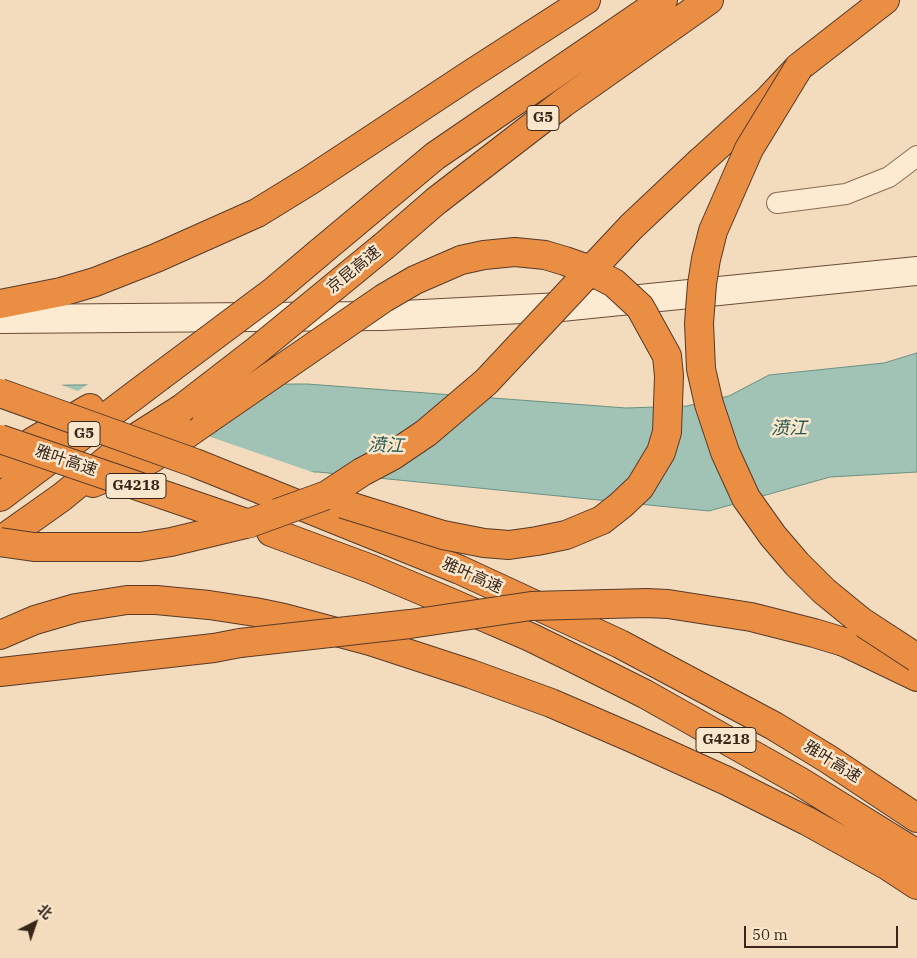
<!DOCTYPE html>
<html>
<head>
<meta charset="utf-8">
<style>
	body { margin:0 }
	#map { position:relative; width:917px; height:958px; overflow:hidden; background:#f2dcbd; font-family:"IBM Plex Serif","Noto Sans SC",serif }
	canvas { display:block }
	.north { position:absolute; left:10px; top:898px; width:50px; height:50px; -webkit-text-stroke:4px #f8e7cd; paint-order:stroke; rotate:41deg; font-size:14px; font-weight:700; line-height:20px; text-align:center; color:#39261b }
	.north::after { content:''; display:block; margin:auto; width:18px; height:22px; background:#39261b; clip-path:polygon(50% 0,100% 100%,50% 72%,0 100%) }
	.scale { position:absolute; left:744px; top:926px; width:154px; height:22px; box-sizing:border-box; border:2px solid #39261b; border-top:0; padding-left:6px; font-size:15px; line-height:18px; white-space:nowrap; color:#39261b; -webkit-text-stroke:4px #f8e7cd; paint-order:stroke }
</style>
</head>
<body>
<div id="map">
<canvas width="917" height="958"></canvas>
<div class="north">北</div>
<div class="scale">50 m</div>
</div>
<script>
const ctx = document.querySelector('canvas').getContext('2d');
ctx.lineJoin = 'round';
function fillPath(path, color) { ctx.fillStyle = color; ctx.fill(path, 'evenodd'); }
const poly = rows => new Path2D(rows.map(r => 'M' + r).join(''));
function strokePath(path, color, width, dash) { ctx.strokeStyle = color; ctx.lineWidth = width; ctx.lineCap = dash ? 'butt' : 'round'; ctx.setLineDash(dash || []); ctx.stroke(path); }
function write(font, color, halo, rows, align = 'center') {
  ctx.font = font + ' "IBM Plex Serif","Noto Sans SC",serif'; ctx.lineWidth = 5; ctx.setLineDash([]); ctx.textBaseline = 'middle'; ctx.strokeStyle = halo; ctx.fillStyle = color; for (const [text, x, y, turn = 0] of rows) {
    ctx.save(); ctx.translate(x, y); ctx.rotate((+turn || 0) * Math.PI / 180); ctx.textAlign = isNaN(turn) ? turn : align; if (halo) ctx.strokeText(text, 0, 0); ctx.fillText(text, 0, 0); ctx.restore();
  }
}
const water = poly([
	[917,353,917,472,830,477,709,511,318,472,0,476,0,388,70,385,307,384,626,408,687,406,729,396,769,375,884,363,917,353]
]);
fillPath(water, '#a1c3b5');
strokePath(water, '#689182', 1);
fillPath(poly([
	[91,382,282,382,205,435,318,474,0,478,0,386,56,383,78,391]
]), '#f2dcbd');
const street = poly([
	[777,203,846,194,889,177,917,156]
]);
const secondary = poly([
	[0,319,383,316,561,307,917,271]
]);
const highway = poly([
	[701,161,768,100,799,67,885,0],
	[384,246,436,201,563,103,709,0],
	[319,253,435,156,663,0],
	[0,304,61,292,95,282,156,258,257,213,309,181,468,76,586,0],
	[0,464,32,442,90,408],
	[93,483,151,459,207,420],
	[262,490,460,570,620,644,774,726,828,759,917,818],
	[0,497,159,377],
	[271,532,371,569,447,601,530,637,577,660,645,694,799,781,917,854],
	[0,541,62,497,129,442,181,409],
	[0,635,35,620,76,608,127,600,156,600,209,605,255,612,284,618,370,641,471,674,551,703,632,738,727,781,807,821,888,866,917,885],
	[844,642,917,677],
	[0,672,214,648,240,643]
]);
strokePath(street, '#8b6b54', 22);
strokePath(secondary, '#6d4c38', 30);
strokePath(highway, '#583a29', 30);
strokePath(street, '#fcead1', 20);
strokePath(secondary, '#fcead1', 28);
strokePath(highway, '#ea8e44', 28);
const highwayBridge = poly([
	[799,67,749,149,713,231,706,259,702,284,699,323,701,369,709,404,725,452,746,498,773,536,797,564,824,591,862,622,917,658],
	[159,377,274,291,319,253],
	[0,393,195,463,262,490],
	[181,409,256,351,384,246],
	[207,420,384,298,415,280,461,260,484,255,515,252,545,255,565,261,585,268,614,283,640,307,667,356,669,376,667,432,661,452,640,487,621,505,602,520,566,535,537,541,509,545,484,543,443,535,343,504],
	[0,439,249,524],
	[0,542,34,547,140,547,171,542,250,523,327,495,362,472,392,456,426,433,486,382,631,227,701,161],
	[240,643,410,624,531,606,646,603,668,604,751,617,814,633,844,642]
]);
strokePath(highwayBridge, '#583a29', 30, []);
strokePath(highwayBridge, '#ea8e44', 28);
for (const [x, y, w] of [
	[543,118,32],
	[84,434,32],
	[136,486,60],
	[726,740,60]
]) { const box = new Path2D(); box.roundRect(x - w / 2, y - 12.5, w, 25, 4); ctx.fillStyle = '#f8e7cd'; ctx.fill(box); strokePath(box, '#39261b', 1); }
write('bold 15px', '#39261b', null, [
	["G5",543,118],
	["G5",84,434],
	["G4218",136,486],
	["G4218",726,740]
]);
write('16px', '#39261b', '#f8e7cd', [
	["京昆高速",354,270,-39],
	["雅叶高速",66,461,19],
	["雅叶高速",472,576,24],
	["雅叶高速",832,762,32]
]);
write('italic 18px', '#285a51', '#f8e7cd', [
	["𣸣江",789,429],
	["𣸣江",386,446,2]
]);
</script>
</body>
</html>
